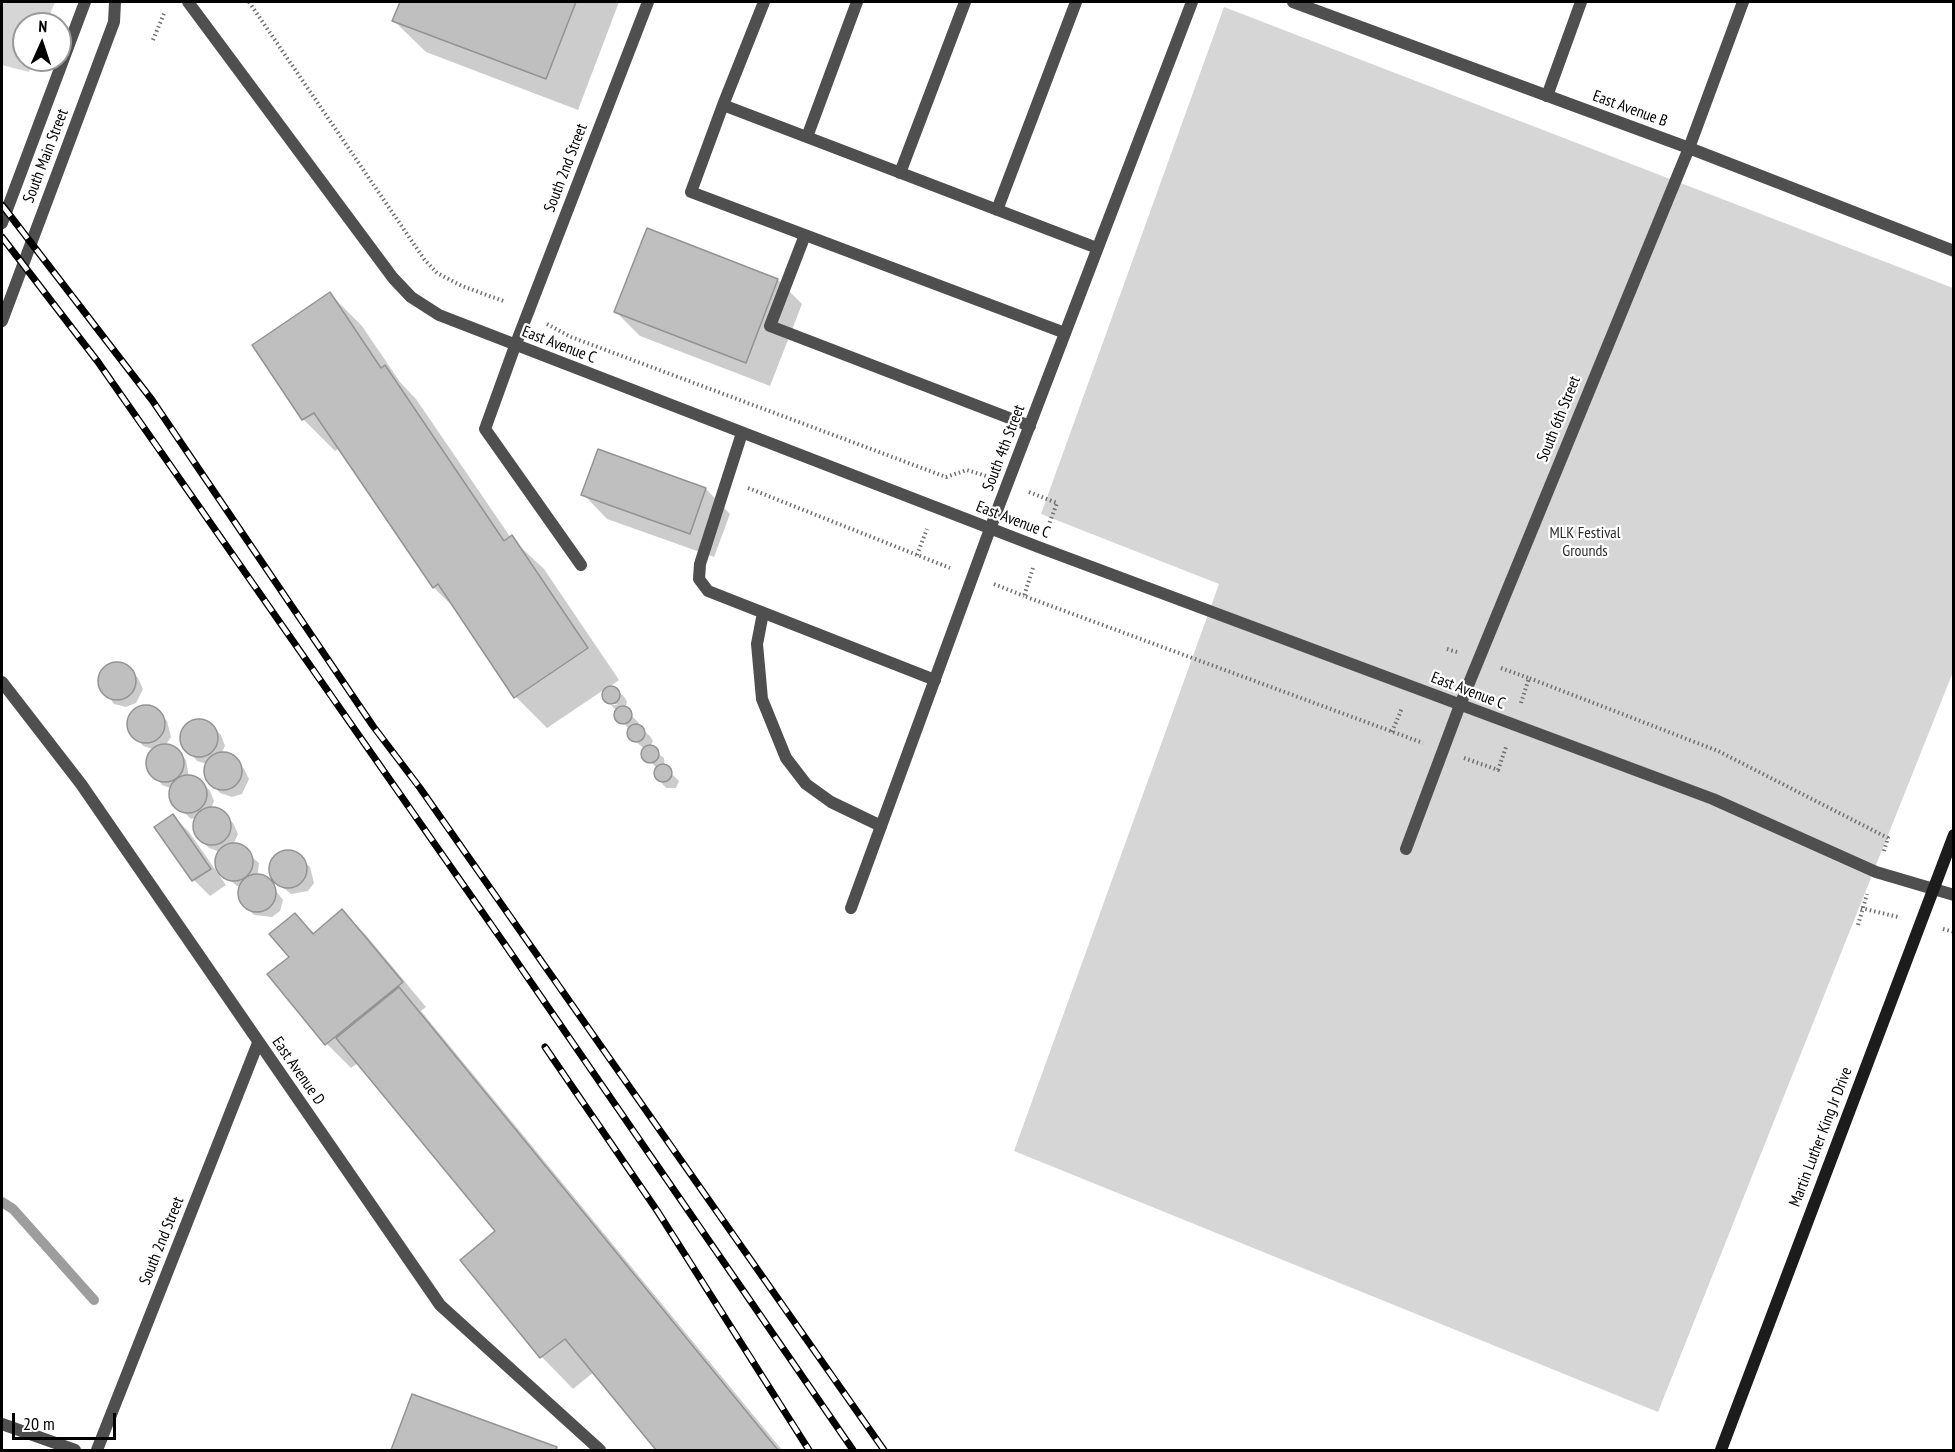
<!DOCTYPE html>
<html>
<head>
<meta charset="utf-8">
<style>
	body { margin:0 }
	#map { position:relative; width:1955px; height:1452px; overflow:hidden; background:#fff; font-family:"PT Sans Narrow",sans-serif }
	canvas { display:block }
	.frame { position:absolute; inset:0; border:3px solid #000; pointer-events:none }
	.north { position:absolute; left:12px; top:12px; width:60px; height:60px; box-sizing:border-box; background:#fff; border:2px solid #999; border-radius:50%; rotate:3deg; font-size:16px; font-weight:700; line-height:24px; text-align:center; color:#000 }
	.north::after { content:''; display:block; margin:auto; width:21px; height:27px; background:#000; clip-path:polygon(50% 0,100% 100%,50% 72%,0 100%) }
	.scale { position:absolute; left:12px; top:1413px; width:104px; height:27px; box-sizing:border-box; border:3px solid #000; border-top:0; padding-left:8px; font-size:18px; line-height:21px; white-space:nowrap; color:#000; -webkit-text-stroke:4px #fff; paint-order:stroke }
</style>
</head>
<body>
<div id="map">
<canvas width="1955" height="1452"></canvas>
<div class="frame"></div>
<div class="north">N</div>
<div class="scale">20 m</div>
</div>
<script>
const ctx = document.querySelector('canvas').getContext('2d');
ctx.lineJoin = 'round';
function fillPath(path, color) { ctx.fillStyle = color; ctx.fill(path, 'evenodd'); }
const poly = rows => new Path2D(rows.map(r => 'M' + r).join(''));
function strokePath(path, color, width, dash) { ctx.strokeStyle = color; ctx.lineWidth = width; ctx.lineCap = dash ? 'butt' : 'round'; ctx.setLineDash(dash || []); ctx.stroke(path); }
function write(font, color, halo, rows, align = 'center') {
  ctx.font = font + ' "PT Sans Narrow",sans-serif'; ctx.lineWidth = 4.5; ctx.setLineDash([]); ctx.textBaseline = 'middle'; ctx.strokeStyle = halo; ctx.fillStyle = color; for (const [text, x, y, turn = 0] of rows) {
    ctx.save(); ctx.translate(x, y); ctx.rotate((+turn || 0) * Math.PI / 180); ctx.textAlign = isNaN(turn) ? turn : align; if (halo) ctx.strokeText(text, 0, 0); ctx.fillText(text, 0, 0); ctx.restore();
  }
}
fillPath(poly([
	[2,2,55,2,46,24,24,24,24,60,33,60,29,72,2,65],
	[1224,7,1953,288,1953,672,1658,1412,1014,1151,1219,584,1041,514]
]), '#d6d6d6');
fillPath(poly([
	[401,2,619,2,578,110,426,52,394,21],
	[648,230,778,280,802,304,770,386,640,336,616,312],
	[330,294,362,326,400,382,416,399,511,538,544,569,619,680,609,687,617,689,625,698,627,702,625,709,639,723,638,726,650,736,653,741,650,747,664,758,665,767,679,781,676,788,666,788,658,779,658,769,643,755,645,749,632,739,629,735,630,730,616,715,616,710,611,705,618,705,606,701,603,696,605,689,547,728,516,697,460,613,434,588,340,448,335,451,303,419],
	[599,451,706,489,730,514,714,557,607,519,583,494],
	[115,664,130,670,138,678,143,689,136,703,126,707,114,704,100,685,101,673],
	[144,707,154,709,167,721,171,737,165,746,178,752,186,760,189,778,202,782,210,791,214,801,211,809,225,815,233,823,238,834,233,845,237,845,259,863,257,877,266,878,283,900,280,911,272,917,254,915,246,907,240,896,241,886,237,886,219,871,216,859,220,852,209,848,197,836,195,824,198,817,191,819,174,803,173,789,162,785,148,767,149,755,153,749,143,746,129,727,133,712],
	[198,721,213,727,221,735,225,746,221,754,232,756,244,769,249,779,242,794,232,797,220,793,205,775,207,764,197,761,182,742,184,730],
	[173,816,189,832,226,885,210,896,194,880,156,827],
	[292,853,310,867,314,883,308,891,291,894,273,879,271,867,276,857],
	[342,911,366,935,426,1007,421,1011,782,1450,658,1450,594,1372,573,1389,542,1357,462,1260,497,1232,358,1063,351,1068,327,1044,269,974,291,957,295,915,315,934],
	[413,1396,557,1449,558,1450,392,1450]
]), '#0003');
strokePath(poly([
	[2,1202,13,1209,94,1300]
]), '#9d9d9d', 10);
const building = poly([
	[400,2,576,2,546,79,392,21,400,2],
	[647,228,778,279,746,363,614,312,647,228],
	[330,292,381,368,385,365,504,541,512,535,588,648,514,698,438,584,433,588,314,413,302,420,252,345,330,292],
	[598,449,706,488,690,534,581,495,598,449],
	'98 681a19 19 0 1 1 38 0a19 19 0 1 1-38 0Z',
	'602 695a9 9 0 1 1 18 0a9 9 0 1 1-18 0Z',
	'127 724a19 19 0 1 1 38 0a19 19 0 1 1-38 0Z',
	'614 715a9 9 0 1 1 18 0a9 9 0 1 1-18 0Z',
	'180 738a19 19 0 1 1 38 0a19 19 0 1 1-38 0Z',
	'627 733a9 9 0 1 1 18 0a9 9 0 1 1-18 0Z',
	'146 763a19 19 0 1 1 38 0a19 19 0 1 1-38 0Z',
	'641 754a9 9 0 1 1 18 0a9 9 0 1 1-18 0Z',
	'204 771a19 19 0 1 1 38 0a19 19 0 1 1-38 0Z',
	'654 773a9 9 0 1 1 18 0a9 9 0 1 1-18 0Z',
	'169 794a19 19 0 1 1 38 0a19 19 0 1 1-38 0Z',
	'193 826a19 19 0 1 1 38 0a19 19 0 1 1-38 0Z',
	[173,814,211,869,192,881,154,827,173,814],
	'215 862a19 19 0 1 1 38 0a19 19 0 1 1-38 0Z',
	'269 869a19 19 0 1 1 38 0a19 19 0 1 1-38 0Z',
	'238 893a19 19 0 1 1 38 0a19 19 0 1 1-38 0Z',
	[342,909,403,982,325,1045,267,974,289,957,269,934,295,913,313,934,342,909],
	[399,987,778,1450,656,1450,565,1339,540,1358,460,1260,495,1231,336,1038,399,987],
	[412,1394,557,1447,556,1450,391,1450,412,1394]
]);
fillPath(building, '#bfbfbf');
strokePath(building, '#939393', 1.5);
strokePath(poly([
	[249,2,424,259,437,273,462,286,506,302],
	[153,40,165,11],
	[547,324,571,337,946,477,967,470,986,476],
	[748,488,950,568],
	[1029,492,1057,503,1048,527],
	[917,555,927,529],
	[1033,568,1024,596,1423,743],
	[994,584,1024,596],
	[1447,649,1457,652],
	[1501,668,1529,678],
	[1521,703,1529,678,1718,751,1888,838,1884,851],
	[1392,732,1402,708],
	[1464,758,1498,770,1506,747],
	[1861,908,1898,917],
	[1858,925,1867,894],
	[1943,929,1954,932]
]), '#717171', 4, [1.5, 3]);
strokePath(poly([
	[764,2,723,105,1097,248],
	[1547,96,1581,2],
	[723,105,691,192,1065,333],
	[807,137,857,2],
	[900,173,965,2],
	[997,210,1076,2],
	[805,235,770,326,1030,426],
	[515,346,485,429,581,565],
	[742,433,700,564,699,579,708,591,935,680],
	[763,613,757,644,762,699,786,758,806,784,831,802,881,826]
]), '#4f4f4f', 12);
strokePath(poly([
	[188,2,393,278,411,297,439,315,1041,548,1713,799,1876,872,1954,895],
	[1293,2,1689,148,1954,251],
	[2,223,85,2],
	[2,321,114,22,115,2],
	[515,346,648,2],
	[2,682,81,784,440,1305,600,1450],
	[1406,849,1460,705,1689,148,1743,2],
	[851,908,990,529,1192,2],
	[2,1424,75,1450],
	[97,1450,258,1043]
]), '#4f4f4f', 12);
strokePath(poly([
	[1721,1450,1954,835]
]), '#1c1c1c', 12);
const rail = poly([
	[2,205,152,400,373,726,420,788,884,1450],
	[2,237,98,362,506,946,853,1450],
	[545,1047,658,1212,809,1450]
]);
strokePath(rail, '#000', 7);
strokePath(rail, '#fff', 4.5, [14]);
write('16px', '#000', '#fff', [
	["East Avenue B",1630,109,20],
	["South Main Street",46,156,-69],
	["South 2nd Street",566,168,-69],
	["East Avenue C",559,345,21],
	["South 6th Street",1559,419,-68],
	["South 4th Street",1004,448,-69],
	["East Avenue C",1013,520,21],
	["East Avenue C",1468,691,21],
	["East Avenue D",298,1071,55],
	["Martin Luther King Jr Drive",1821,1137,-69],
	["South 2nd Street",162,1241,-68]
]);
write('16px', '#2d2d2d', '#fff', [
	["MLK Festival",1585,533],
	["Grounds",1585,551]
]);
</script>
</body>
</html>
